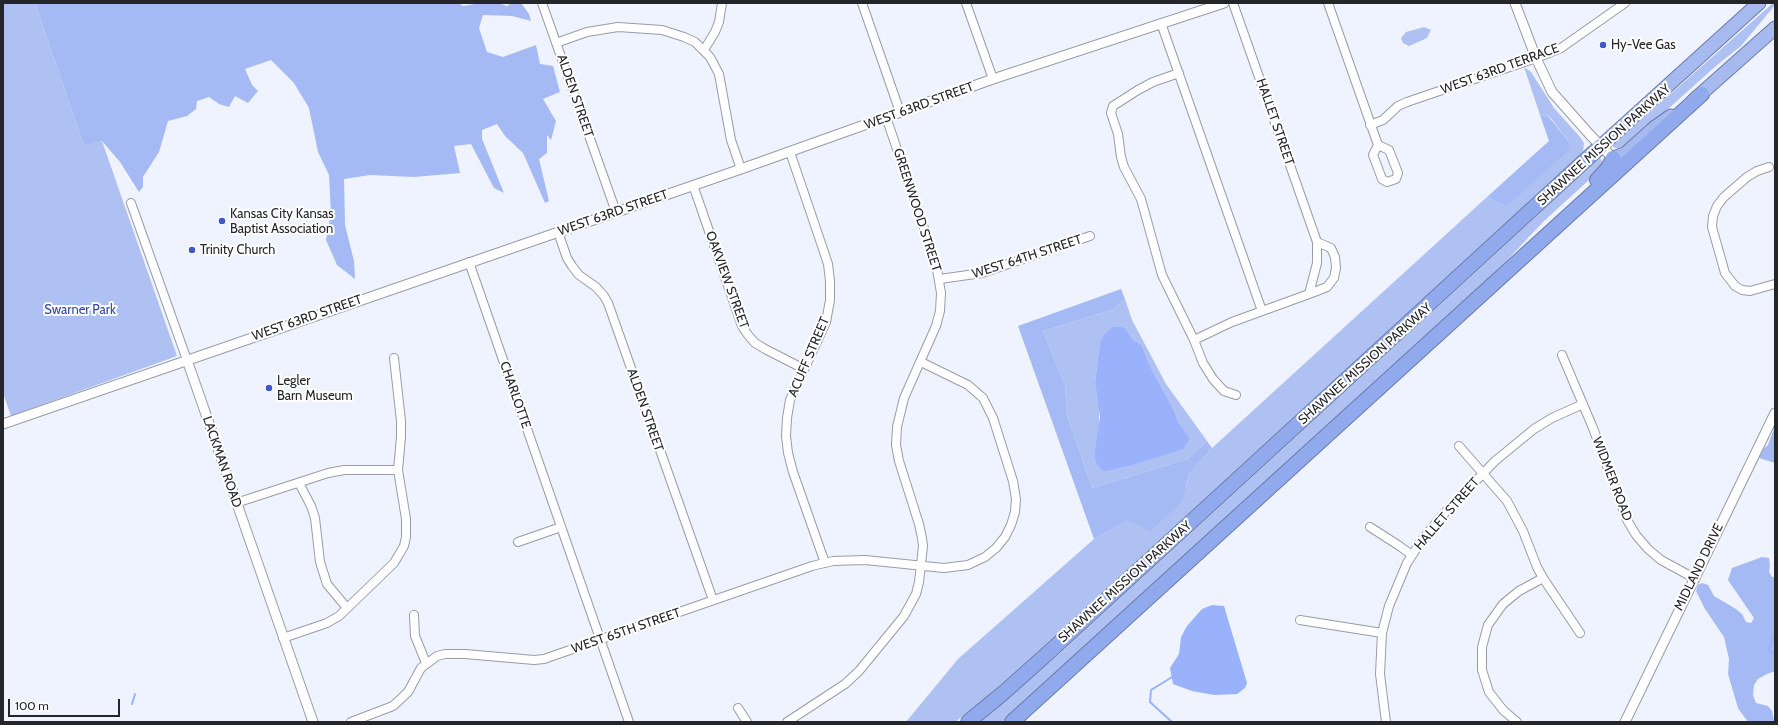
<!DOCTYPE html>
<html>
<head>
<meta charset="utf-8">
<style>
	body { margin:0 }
	#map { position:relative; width:1778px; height:725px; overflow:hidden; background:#eef3ff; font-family:Cabin,sans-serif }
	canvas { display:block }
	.frame { position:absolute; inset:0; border:4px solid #24262a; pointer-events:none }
	.scale { position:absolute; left:8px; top:699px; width:112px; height:18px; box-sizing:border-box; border:2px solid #24262a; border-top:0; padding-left:5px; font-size:12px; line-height:14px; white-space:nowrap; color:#24262a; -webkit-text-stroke:3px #fff; paint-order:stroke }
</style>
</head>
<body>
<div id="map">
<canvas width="1778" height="725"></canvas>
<div class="frame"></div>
<div class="scale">100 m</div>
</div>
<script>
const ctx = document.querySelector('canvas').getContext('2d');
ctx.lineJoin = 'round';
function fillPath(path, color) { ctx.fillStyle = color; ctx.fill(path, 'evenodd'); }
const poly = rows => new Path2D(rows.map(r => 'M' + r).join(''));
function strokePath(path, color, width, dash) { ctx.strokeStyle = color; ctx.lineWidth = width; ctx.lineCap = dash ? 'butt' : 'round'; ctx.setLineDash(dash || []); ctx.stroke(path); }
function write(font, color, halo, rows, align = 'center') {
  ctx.font = font + ' Cabin,sans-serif'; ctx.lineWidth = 4; ctx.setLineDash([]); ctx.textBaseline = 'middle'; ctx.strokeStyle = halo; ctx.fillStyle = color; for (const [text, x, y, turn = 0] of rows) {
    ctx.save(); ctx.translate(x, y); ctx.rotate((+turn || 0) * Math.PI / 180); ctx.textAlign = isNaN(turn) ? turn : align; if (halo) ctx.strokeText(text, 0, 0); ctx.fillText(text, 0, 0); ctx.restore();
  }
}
fillPath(poly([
	[3,3,35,3,84,146,102,141,177,356,11,416,3,393],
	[1773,3,1775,3,1775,5,1741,46,1717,65,1629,144,1619,149,1613,147,1613,145],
	[1424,27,1431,30,1427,38,1409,46,1403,43,1401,38,1406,32],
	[1524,67,1531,72,1554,108,1580,137,1584,143,1583,152,1038,651,982,701,955,722,906,722,958,659,1094,539,1186,487,1189,474,1212,448,1487,197,1506,207,1569,142,1550,117,1540,115],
	[1600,158,1603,163,1600,170,1544,221,1494,274,1015,712,1002,722,980,722,1057,656],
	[1125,299,1132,320,1166,384,1207,441,1188,459,1092,488,1067,415,1065,385,1043,331,1112,310],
	[1127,330,1133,340,1141,344,1152,370,1173,408,1179,423,1190,440,1168,453,1130,466,1104,472,1094,457,1099,429,1099,407,1095,382,1100,342]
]), '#afc1f3');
fillPath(poly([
	[35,3,459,3,463,6,481,3,497,3,507,6,512,3,521,3,529,14,531,21,512,16,483,15,479,28,487,52,503,57,536,45,540,64,553,66,560,92,543,99,556,121,551,140,547,135,547,153,539,159,549,201,545,203,523,153,505,136,497,124,482,130,482,139,504,193,494,188,471,144,454,146,460,173,414,177,370,175,344,179,345,225,354,261,355,279,337,265,326,240,331,214,329,175,318,152,309,108,294,83,271,60,245,69,252,85,258,91,248,103,235,96,229,107,219,104,209,97,197,101,196,109,187,116,168,121,159,152,143,177,143,187,139,192,120,162,102,141,84,146],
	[1540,115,1549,117,1569,142,1570,149,1506,207,1487,197,1549,141],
	[1121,289,1125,299,1112,310,1043,331,1065,385,1067,415,1092,488,1188,459,1207,441,1212,448,1189,474,1183,498,1177,507,1150,531,1128,520,1094,539,1018,326],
	[1775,426,1775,463,1759,458,1762,450,1768,445],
	[1762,557,1769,558,1770,566,1769,572,1772,577,1775,577,1775,671,1765,675,1758,679,1754,685,1753,695,1756,703,1768,706,1772,711,1774,721,1748,722,1738,708,1728,674,1729,659,1724,637,1705,609,1696,591,1698,585,1702,583,1708,585,1714,596,1736,609,1742,614,1746,622,1751,623,1754,618,1728,580,1732,568]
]), '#a5baf4');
fillPath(poly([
	[1113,327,1122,327,1127,330,1133,340,1141,344,1152,370,1173,408,1179,423,1190,439,1183,449,1130,466,1104,472,1098,466,1094,457,1100,417,1095,382,1100,342,1105,334],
	[1212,605,1224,606,1247,683,1245,688,1237,694,1214,695,1192,691,1173,684,1170,668,1179,654,1181,637,1187,626,1202,609]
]), '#99b2fb');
strokePath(poly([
	[1775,635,1768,649,1775,655],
	[1172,677,1151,690,1150,702,1172,722],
	[132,704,135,694]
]), '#99b2fb', 2);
const minor = poly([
	[542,3,616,212],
	[862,3,900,112],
	[966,3,993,79],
	[1328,3,1378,145,1373,155,1382,179,1387,182,1396,179,1398,173,1389,150,1378,145],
	[1161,23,1262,311],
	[556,43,587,32,618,27,662,30,684,37,695,42,710,57,719,74,731,140,741,169],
	[704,50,715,32,719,22,722,3],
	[1179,73,1153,82,1138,90,1113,106,1111,113,1118,134,1121,157,1124,167,1141,199,1162,275,1194,340,1203,363,1213,379,1224,391,1236,395],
	[1370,125,1383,120,1398,106,1407,102,1536,58,1561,48,1625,3],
	[790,152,823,249,828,264,830,281,830,300,826,322,790,400,787,418,786,436,788,453,793,472,825,563],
	[1769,167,1757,171,1747,177,1724,197,1717,206,1713,216,1712,227,1725,273,1735,286,1742,290,1750,291,1775,284],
	[693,185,742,326,748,335,755,343,765,349,804,369],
	[131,203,187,360],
	[558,232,567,258,572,266,579,275,596,287,604,296,608,303,713,600],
	[469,262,629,722],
	[940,279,982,273,1090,236],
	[1309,294,1327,287,1334,278,1336,268,1335,257,1331,248,1317,242],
	[1194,340,1232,322,1309,294,1317,263,1317,242,1233,3],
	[1562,355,1593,428,1627,520,1636,535,1648,549,1661,560,1694,578],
	[1459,446,1507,501,1523,531,1537,567,1543,578,1580,633],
	[299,483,311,506,315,518,320,562,327,584,347,608],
	[236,503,328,473,344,470,398,470],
	[1370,527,1398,545,1412,555],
	[518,542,561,527],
	[414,615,415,636,426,663],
	[1300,620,1382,633],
	[283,638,327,623,339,616,394,563,404,546,406,537,406,519,398,470,401,437,401,421,394,358],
	[738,708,747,722],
	[351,722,393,706,408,692,421,668,437,656,445,654,465,654,534,660,544,659,812,566,833,561,865,560,944,568,968,565,985,557,996,548,1005,537,1011,525,1015,512,1016,499,1013,481,993,418,983,398,968,385,921,362],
	[787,722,845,684,859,671,904,616,916,594,919,582,923,546,922,538,919,524,899,461,896,445,897,427,904,398,936,326,940,311,941,293,936,263,886,117],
	[1386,722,1380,674,1382,633,1389,606,1407,563,1422,540,1440,518,1495,461,1534,429,1552,418,1583,404],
	[1517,722,1503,710,1489,692,1482,670,1482,647,1488,625,1503,604,1519,591,1543,578]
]);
const tertiary = poly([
	[1515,3,1536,58,1552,92,1591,136,1613,158],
	[187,360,313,722],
	[3,424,741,169,993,79,1224,3],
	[1625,722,1775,413]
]);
const trunk = poly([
	[1694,100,1775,28],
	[1601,146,1759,3],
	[1613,158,1625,154,1654,128,1671,116]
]);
const motorway = poly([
	[1597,180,1608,168,1613,158],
	[968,722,1002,694,1048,653,1601,146],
	[1012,722,1702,94]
]);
strokePath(minor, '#989ca7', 10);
strokePath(tertiary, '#989ca7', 11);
strokePath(trunk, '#6b7ba9', 15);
strokePath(motorway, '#6b7ba9', 16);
strokePath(minor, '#fff', 8);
strokePath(tertiary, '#fff', 9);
strokePath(trunk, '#a7baf0', 13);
strokePath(motorway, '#91a9ed', 14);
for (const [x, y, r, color] of [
	[1603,45,4,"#3e59cc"],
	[222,221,4,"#3e59cc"],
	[192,250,4,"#3e59cc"],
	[269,388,4,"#3e59cc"]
]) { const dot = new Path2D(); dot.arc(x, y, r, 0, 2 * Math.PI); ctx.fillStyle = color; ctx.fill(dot); strokePath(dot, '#fff', 1.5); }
write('13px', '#24262a', '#fff', [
	["Hy-Vee Gas",1611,45],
	["Kansas City Kansas",230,214],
	["Baptist Association",230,229],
	["Trinity Church",200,250],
	["Legler",277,381],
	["Barn Museum",277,396]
], 'left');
write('13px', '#24262a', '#fff', [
	["WEST 63RD TERRACE",1500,69,-20],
	["ALDEN STREET",575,96,71],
	["WEST 63RD STREET",919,106,-20],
	["HALLET STREET",1275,122,71],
	["SHAWNEE MISSION PARKWAY",1604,145,-42],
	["GREENWOOD STREET",917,210,72],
	["WEST 63RD STREET",613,213,-19],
	["WEST 64TH STREET",1027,257,-18],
	["OAKVIEW STREET",727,280,70],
	["WEST 63RD STREET",307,318,-19],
	["ACUFF STREET",809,357,-67],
	["SHAWNEE MISSION PARKWAY",1365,364,-42],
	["CHARLOTTE",515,395,71],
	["ALDEN STREET",645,410,71],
	["LACKMAN ROAD",222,462,71],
	["WIDMER ROAD",1612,479,69],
	["HALLET STREET",1447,514,-49],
	["MIDLAND DRIVE",1699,567,-64],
	["SHAWNEE MISSION PARKWAY",1125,582,-42],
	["WEST 65TH STREET",626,631,-19]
]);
write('13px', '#344a9f', '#fff', [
	["Swarner Park",80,310]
]);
</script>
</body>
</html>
